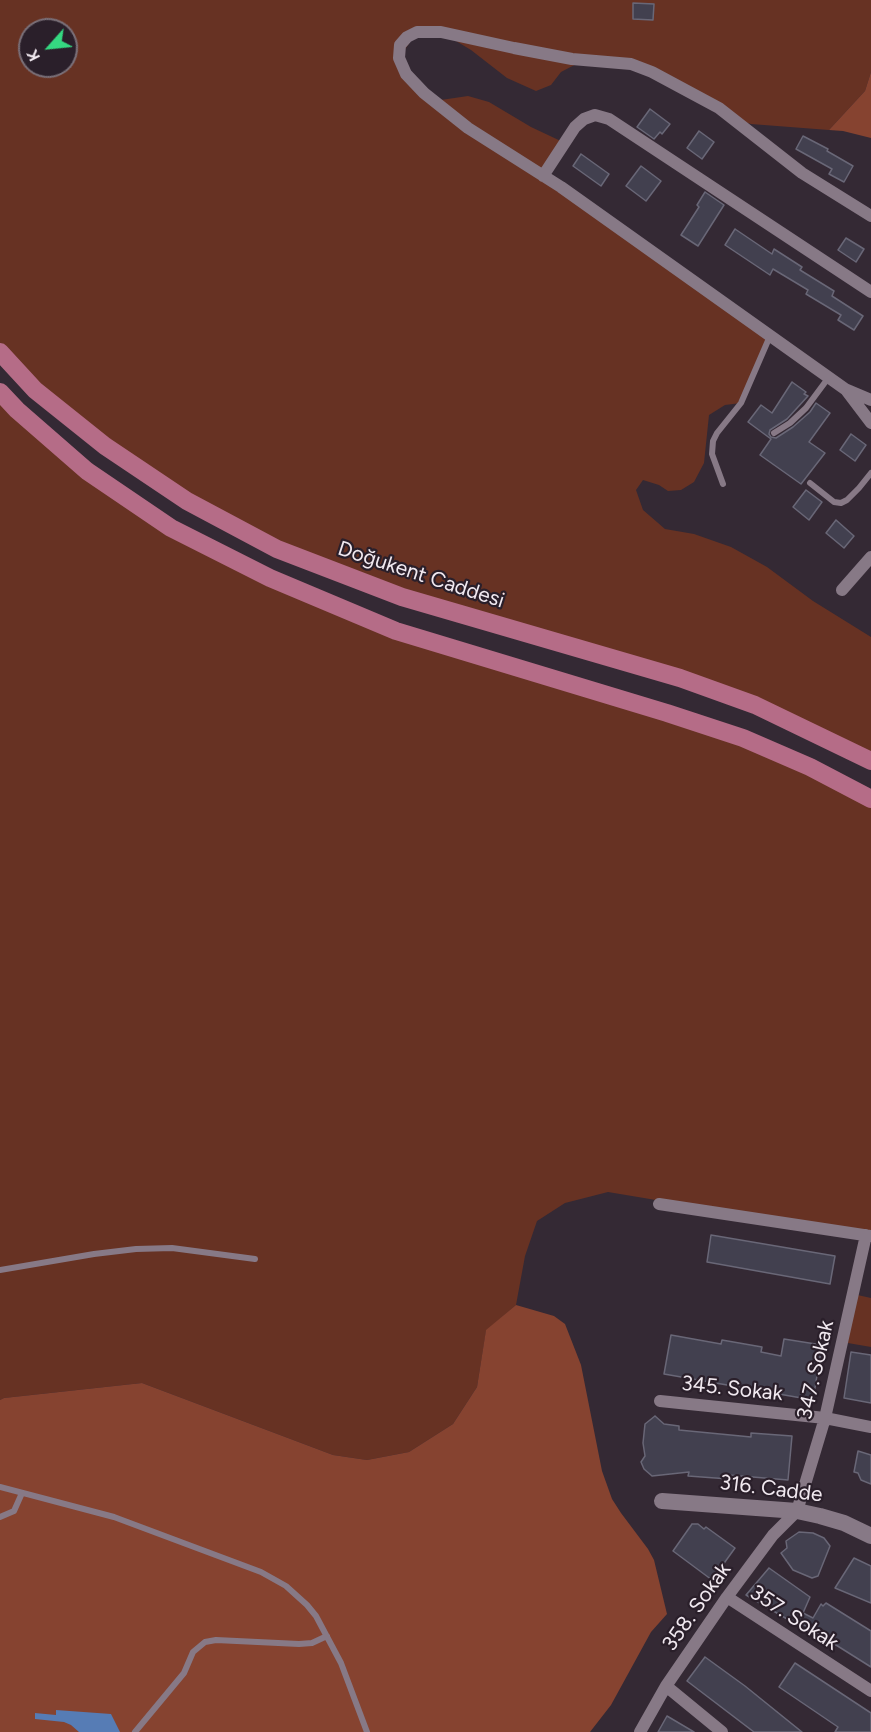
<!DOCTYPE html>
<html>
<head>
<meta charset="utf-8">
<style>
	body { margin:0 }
	#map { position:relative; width:871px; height:1732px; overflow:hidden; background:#342934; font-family:Figtree,sans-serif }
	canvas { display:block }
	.north { position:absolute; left:18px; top:18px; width:60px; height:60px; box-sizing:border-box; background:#2a1f2a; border:2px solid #7a7079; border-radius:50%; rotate:243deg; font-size:16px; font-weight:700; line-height:24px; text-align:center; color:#f1e9f0 }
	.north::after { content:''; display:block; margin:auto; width:21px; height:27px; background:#35d881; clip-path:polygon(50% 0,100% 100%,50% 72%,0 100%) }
</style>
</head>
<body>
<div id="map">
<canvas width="871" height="1732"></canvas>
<div class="north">K</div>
</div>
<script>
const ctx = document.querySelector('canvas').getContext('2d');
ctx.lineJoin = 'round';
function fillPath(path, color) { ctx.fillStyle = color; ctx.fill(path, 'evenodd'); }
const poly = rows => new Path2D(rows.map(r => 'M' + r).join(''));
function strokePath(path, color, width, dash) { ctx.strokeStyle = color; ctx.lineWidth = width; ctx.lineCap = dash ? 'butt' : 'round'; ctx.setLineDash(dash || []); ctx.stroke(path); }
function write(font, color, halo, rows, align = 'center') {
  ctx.font = font + ' Figtree,sans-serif'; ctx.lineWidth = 4.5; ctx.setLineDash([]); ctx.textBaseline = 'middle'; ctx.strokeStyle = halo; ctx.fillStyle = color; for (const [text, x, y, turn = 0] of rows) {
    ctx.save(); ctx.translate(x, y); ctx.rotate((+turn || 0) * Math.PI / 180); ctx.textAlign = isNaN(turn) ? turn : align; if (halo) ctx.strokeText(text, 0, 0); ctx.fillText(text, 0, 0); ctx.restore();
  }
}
fillPath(poly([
	[0,0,871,0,871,72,865,91,829,130,751,124,732,118,652,72,584,60,561,72,551,85,536,91,507,78,471,50,441,32,417,32,399,58,434,101,468,96,489,102,531,127,565,143,543,176,770,336,741,403,725,405,709,415,704,463,694,482,681,490,668,491,659,485,643,480,636,490,643,510,665,529,694,534,731,547,767,567,813,601,871,637,871,761,755,705,402,597,187,501,0,352],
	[30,30,66,30,66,66,30,66],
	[0,392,171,528,396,631,667,713,871,799,871,1236,608,1192,565,1203,537,1221,525,1256,516,1305,486,1331,477,1387,453,1424,409,1452,367,1460,333,1455,142,1383,4,1398,0,1400],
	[853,1294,871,1298,871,1347,842,1342]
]), '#673223');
fillPath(poly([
	[871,72,871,138,843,131,829,130,865,91],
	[516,1305,554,1316,565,1324,581,1365,602,1471,612,1499,621,1513,648,1549,654,1560,667,1614,651,1632,611,1705,590,1732,0,1732,0,1400,4,1398,142,1383,333,1455,367,1460,409,1452,453,1424,477,1387,486,1330]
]), '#864330');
fillPath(poly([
	[56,1710,111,1714,120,1732,79,1732,71,1725,64,1722,35,1719,35,1713,56,1715]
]), '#567cb5');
const building = poly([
	[633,3,654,4,653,20,633,19,633,3],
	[650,109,670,124,662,134,660,132,654,139,637,127,650,109],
	[699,131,714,142,702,159,687,148,699,131],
	[803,136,828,149,827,151,853,166,844,182,829,174,832,169,796,149,803,136],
	[581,154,609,174,601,186,573,166,581,154],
	[641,166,661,181,646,201,626,186,641,166],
	[705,192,724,205,698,246,681,235,699,207,697,205,705,192],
	[735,229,772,254,774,249,802,267,800,270,834,291,832,296,863,316,854,330,838,320,841,315,806,294,808,290,773,269,770,275,725,245,735,229],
	[846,238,864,249,856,262,838,250,846,238],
	[792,382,806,392,804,394,808,396,787,419,770,430,769,434,771,437,776,438,793,427,810,412,816,403,830,413,809,442,825,453,801,484,760,455,771,439,748,422,761,405,772,413,792,382],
	[851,434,866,445,855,461,840,450,851,434],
	[806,490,822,502,809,520,793,507,806,490],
	[836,520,854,536,844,548,826,533,836,520],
	[711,1235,835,1256,830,1284,707,1262,711,1235],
	[671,1335,721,1344,722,1340,762,1347,761,1352,781,1356,784,1339,822,1345,813,1400,664,1374,671,1335],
	[851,1352,871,1355,871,1403,844,1398,851,1352],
	[655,1416,664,1424,679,1426,679,1430,751,1437,751,1433,792,1436,788,1480,729,1475,729,1479,688,1476,689,1472,652,1476,644,1469,641,1462,645,1456,643,1443,645,1424,655,1416],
	[858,1451,871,1455,871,1484,861,1480,858,1473,854,1472,858,1451],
	[692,1524,698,1524,704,1529,706,1527,735,1548,712,1580,673,1551,692,1524],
	[799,1532,813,1533,824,1538,830,1546,818,1576,812,1578,793,1570,781,1553,787,1548,786,1541,799,1532],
	[854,1558,871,1566,871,1603,835,1588,854,1558],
	[769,1568,810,1597,803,1613,813,1618,821,1604,823,1606,826,1603,871,1631,871,1667,801,1623,799,1626,746,1595,769,1568],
	[705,1657,745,1686,802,1732,754,1732,687,1681,705,1657],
	[795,1663,871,1713,871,1732,835,1732,838,1727,779,1687,795,1663],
	[667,1716,694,1732,658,1732,667,1716]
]);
fillPath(building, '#42404f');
strokePath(building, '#696777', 1.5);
strokePath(poly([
	[774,433,790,423,806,408,829,377],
	[810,483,834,502,841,503,847,500,859,488,871,473],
	[723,484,712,454,713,441,717,433,741,403,770,336],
	[0,1270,94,1254,136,1249,172,1248,255,1259],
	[0,1487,114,1517,261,1572,286,1586,307,1605,316,1616,341,1663,367,1732],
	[0,1517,14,1511,22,1493],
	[135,1732,184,1673,193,1652,205,1642,216,1640,299,1644,312,1643,327,1636]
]), '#877986', 6);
strokePath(poly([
	[543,176,575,127,584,119,595,115,609,119,871,292],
	[871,216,802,173,719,108,652,72,631,64,572,59,514,48,441,32,417,32,407,37,400,45,399,58,406,74,424,93,468,128,561,187,845,389,871,400],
	[846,390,871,423],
	[842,590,871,557],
	[659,1204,871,1236],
	[660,1401,825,1418,871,1427],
	[727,1597,871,1691],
	[666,1686,722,1732],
	[640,1732,666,1686,727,1597,773,1535,797,1511,825,1418,866,1235]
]), '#877986', 12);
strokePath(poly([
	[662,1501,797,1511,820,1516,844,1523,871,1536]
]), '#877986', 16);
strokePath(poly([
	[0,352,35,390,105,446,187,501,277,549,402,597,680,678,755,705,871,761],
	[0,392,17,410,87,471,171,528,270,578,396,631,667,713,743,738,810,767,871,799]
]), '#b56c87', 18);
write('21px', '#f1e9f0', '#2a1f2a', [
	["Doğukent Caddesi",421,575,18],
	["347. Sokak",816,1370,-77],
	["345. Sokak",732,1389,6],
	["316. Cadde",771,1489,7],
	["358. Sokak",697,1607,-55],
	["357. Sokak",794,1618,33]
]);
</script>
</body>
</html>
